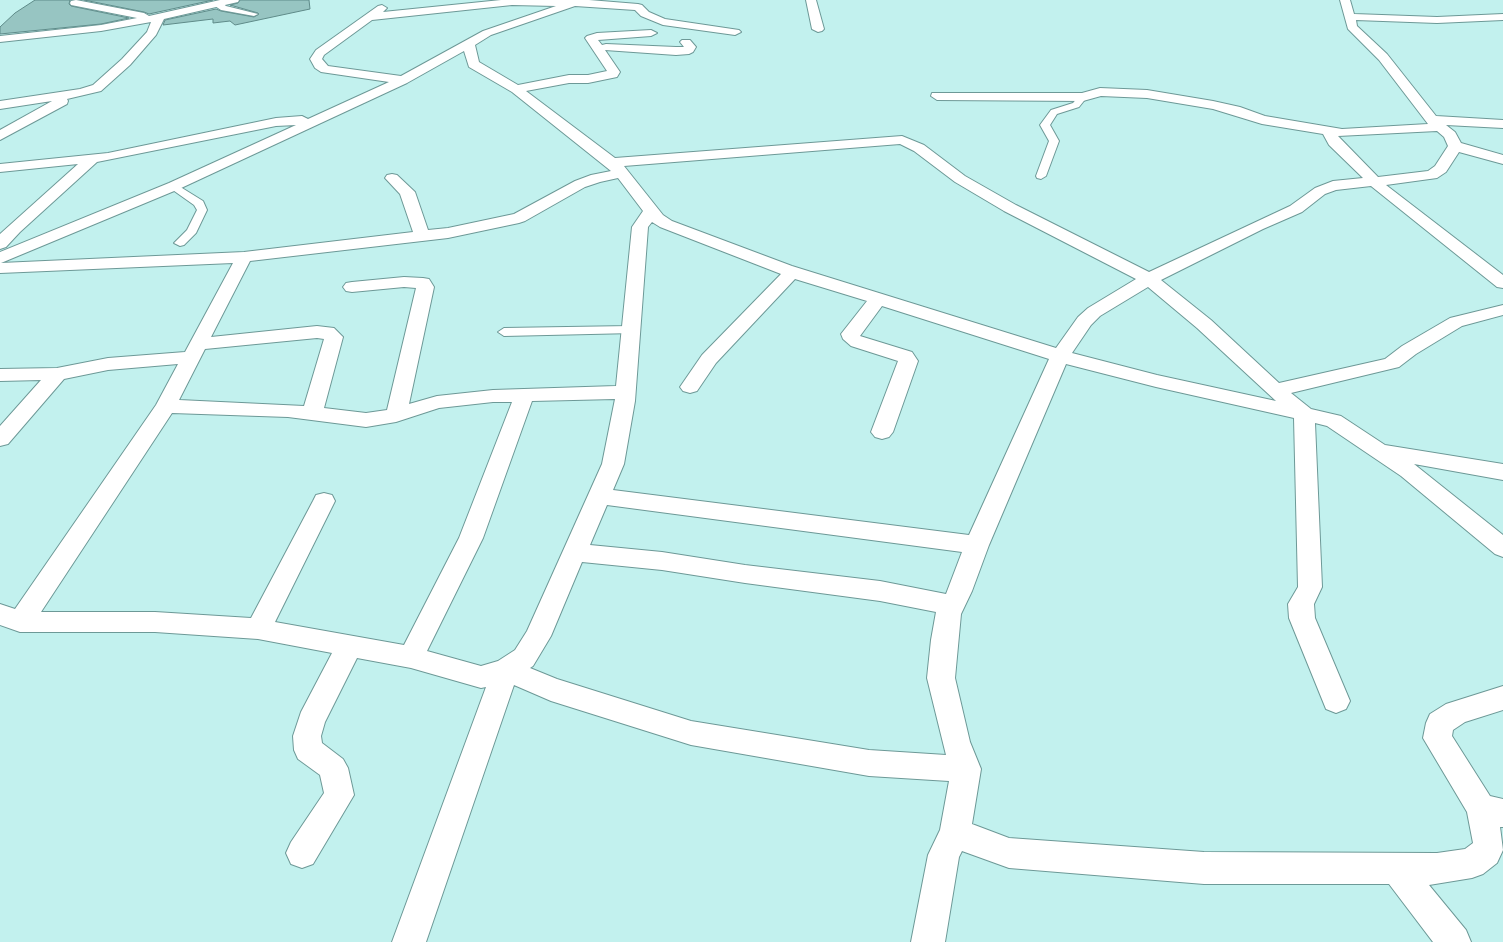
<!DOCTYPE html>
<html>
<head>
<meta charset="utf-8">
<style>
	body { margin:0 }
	canvas { display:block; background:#c2f1ee }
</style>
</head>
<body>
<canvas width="1503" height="942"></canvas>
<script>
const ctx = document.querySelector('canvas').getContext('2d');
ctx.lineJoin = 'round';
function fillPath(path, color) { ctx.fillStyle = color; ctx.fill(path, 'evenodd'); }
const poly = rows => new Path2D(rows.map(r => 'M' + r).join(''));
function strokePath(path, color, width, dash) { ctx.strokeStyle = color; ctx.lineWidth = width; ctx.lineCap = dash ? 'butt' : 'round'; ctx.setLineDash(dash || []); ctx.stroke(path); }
const building = poly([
	[35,0,70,0,69,4,71,6,129,18,101,24,0,34,0,27,15,13,35,0],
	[84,0,213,0,149,14,144,12,84,0],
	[240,0,309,0,310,9,235,25,230,21,213,23,213,19,163,25,165,20,216,9,221,11,254,17,259,14,258,13,230,5,238,3,240,0]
]);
fillPath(building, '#97c5c2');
strokePath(building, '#5f8b89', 1);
const lane = poly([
	[215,2,221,2,226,6,258,14,254,16,221,10,215,6,215,2],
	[1083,94,1087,97,1079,107,1057,114,1050,125,1059,141,1046,176,1041,179,1037,178,1036,176,1049,141,1040,125,1051,110,1073,103,1080,95,1083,94],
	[174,183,203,201,207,210,196,233,184,245,180,246,174,243,187,230,197,210,194,205,170,188,169,186,170,184,174,183],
	[630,326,634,327,636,330,634,333,504,336,498,332,504,328,630,326]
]);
const street = poly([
	[76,0,144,13,149,16,220,0,239,0,238,2,164,19,156,35,130,65,101,91,67,99,68,101,67,104,0,140,0,130,52,101,0,109,0,101,80,89,93,85,122,59,147,32,151,22,101,31,0,42,0,36,101,25,137,18,71,5,70,3,71,1,76,0],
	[501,0,589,0,638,4,642,5,649,12,665,19,739,30,741,32,735,35,663,25,641,16,635,10,575,6,491,35,475,45,479,62,518,85,569,75,588,75,607,71,585,38,587,36,597,33,651,30,657,33,651,36,598,40,602,45,606,44,676,47,684,47,680,42,682,40,690,40,696,47,693,52,689,54,676,55,605,50,620,72,617,77,588,83,569,83,526,91,615,158,902,136,924,145,965,176,1016,205,1149,272,1290,206,1315,188,1333,181,1363,178,1329,145,1323,134,1262,124,1213,109,1147,98,1101,96,1083,101,937,100,931,96,932,93,1082,93,1100,88,1147,90,1213,101,1240,107,1265,116,1342,129,1428,124,1379,60,1348,29,1340,0,1350,0,1354,14,1437,17,1503,14,1503,20,1437,23,1356,20,1357,26,1387,54,1436,116,1503,120,1503,128,1446,125,1455,132,1461,143,1503,155,1503,164,1459,152,1446,172,1437,178,1386,185,1503,275,1503,288,1497,287,1371,186,1336,190,1325,194,1302,212,1263,229,1161,280,1211,320,1279,383,1385,359,1402,346,1450,318,1503,305,1503,315,1462,326,1416,354,1399,367,1291,393,1311,409,1341,416,1385,445,1503,464,1503,480,1414,464,1503,535,1503,557,1495,554,1401,476,1327,426,1315,423,1322,587,1314,604,1315,618,1350,701,1346,709,1336,713,1326,709,1289,618,1288,604,1298,587,1294,418,1156,387,1066,364,989,545,972,591,961,614,955,678,970,742,981,769,972,824,1009,838,1204,852,1437,853,1465,849,1473,843,1467,812,1423,738,1426,723,1430,714,1446,704,1503,686,1503,710,1465,722,1453,730,1452,736,1490,796,1503,799,1503,827,1500,827,1503,850,1497,863,1483,874,1472,878,1429,885,1466,930,1471,942,1433,942,1389,884,1204,884,1009,868,962,851,959,857,945,942,911,942,928,855,940,830,949,781,869,776,691,745,551,701,514,685,426,942,392,942,486,687,481,688,411,668,357,658,325,722,321,736,322,743,343,759,348,768,354,795,313,864,302,868,291,864,286,853,291,842,324,793,320,775,298,759,294,750,293,736,301,712,332,653,258,639,155,632,20,632,0,625,0,604,15,609,156,405,178,364,108,370,64,379,8,444,0,446,0,426,41,380,0,381,0,369,57,368,108,358,185,352,233,263,0,273,0,252,169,183,296,125,276,126,97,162,20,232,6,247,0,249,0,234,78,164,0,172,0,164,108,153,276,118,302,116,308,119,389,82,321,72,315,68,310,59,316,50,378,6,382,5,387,8,383,12,501,0],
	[512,5,556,6,483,31,401,76,328,66,322,59,324,55,372,20,512,5],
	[464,51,469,67,512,92,611,171,591,175,575,181,514,214,448,228,428,230,415,192,397,175,392,174,387,175,385,178,400,194,413,232,244,252,1,263,179,189,407,83,464,51],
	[1437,131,1444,137,1448,146,1435,166,1428,171,1378,177,1338,136,1437,131],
	[900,144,914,151,955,182,1004,211,1136,279,1088,308,1078,317,1056,348,792,266,672,221,663,215,624,166,900,144],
	[618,178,643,211,632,227,616,386,493,390,437,396,409,404,434,287,429,279,423,278,404,277,352,282,346,283,343,287,346,291,352,292,404,287,416,288,387,410,366,413,324,408,343,337,334,328,317,326,211,337,250,261,448,238,519,223,525,221,585,187,600,182,618,178],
	[652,222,660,227,781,274,702,355,680,387,683,391,690,393,697,391,716,363,795,279,867,301,841,334,843,339,851,346,898,361,871,432,875,437,882,439,889,437,893,432,918,361,912,352,860,336,882,306,1049,359,969,535,613,490,624,464,635,401,648,227,652,222],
	[1148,287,1197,328,1276,401,1157,375,1072,353,1091,325,1100,316,1148,287],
	[317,338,324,339,304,406,179,400,205,349,317,338],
	[615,399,602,464,527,631,515,650,498,661,481,666,427,651,483,538,532,401,615,399],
	[493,402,512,402,459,538,404,645,275,622,335,501,332,495,324,493,316,495,313,501,251,618,155,612,41,612,172,413,288,417,366,427,396,422,439,408,493,402],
	[607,505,962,552,946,594,880,581,745,565,662,552,590,545,607,505],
	[582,562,662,570,745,583,880,601,936,612,931,640,927,678,946,755,869,750,691,721,557,679,530,668,533,666,551,636,582,562],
	[806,0,816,0,824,29,822,31,818,32,812,29,806,0]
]);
strokePath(lane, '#6d9997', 2);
strokePath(street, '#6d9997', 2);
fillPath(lane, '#fff');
fillPath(street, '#fff');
</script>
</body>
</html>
